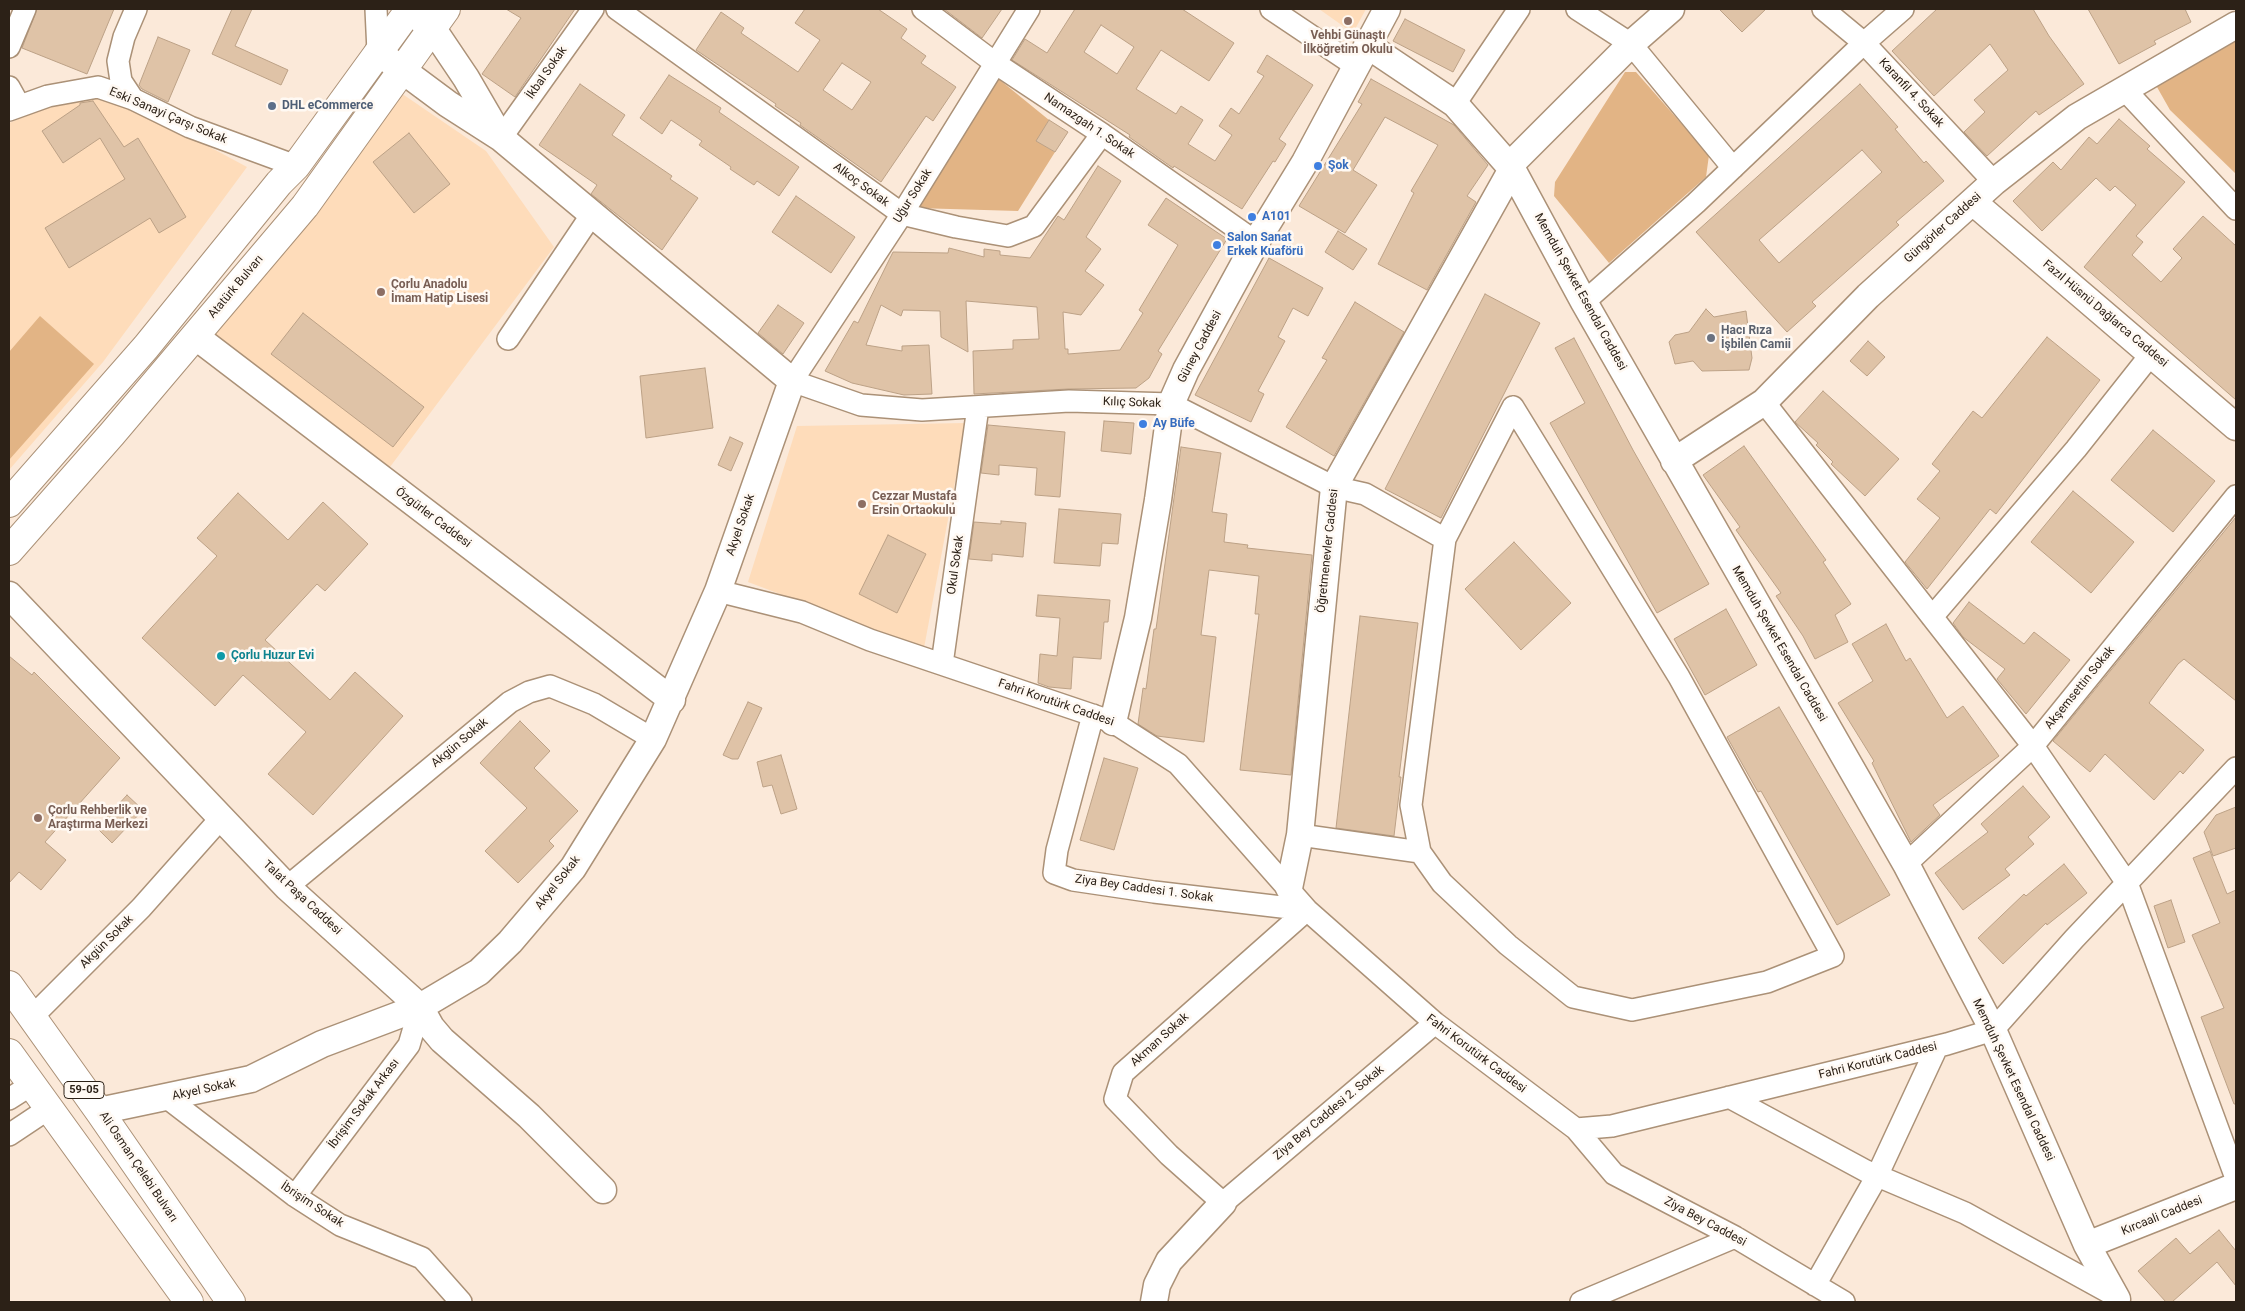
<!DOCTYPE html>
<html>
<head>
<meta charset="utf-8">
<style>
	body { margin:0 }
	#map { position:relative; width:2245px; height:1311px; overflow:hidden; background:#fbe9d9; font-family:Roboto,sans-serif }
	canvas { display:block }
	.frame { position:absolute; inset:0; border:10px solid #2c2117; pointer-events:none }
</style>
</head>
<body>
<div id="map">
<canvas width="2245" height="1311"></canvas>
<div class="frame"></div>
</div>
<script>
const ctx = document.querySelector('canvas').getContext('2d');
ctx.lineJoin = 'round';
function fillPath(path, color) { ctx.fillStyle = color; ctx.fill(path, 'evenodd'); }
const poly = rows => new Path2D(rows.map(r => 'M' + r).join(''));
function strokePath(path, color, width, dash) { ctx.strokeStyle = color; ctx.lineWidth = width; ctx.lineCap = dash ? 'butt' : 'round'; ctx.setLineDash(dash || []); ctx.stroke(path); }
function write(font, color, halo, rows, align = 'center') {
  ctx.font = font + ' Roboto,sans-serif'; ctx.lineWidth = 5; ctx.setLineDash([]); ctx.textBaseline = 'middle'; ctx.strokeStyle = halo; ctx.fillStyle = color; for (const [text, x, y, turn = 0] of rows) {
    ctx.save(); ctx.translate(x, y); ctx.rotate((+turn || 0) * Math.PI / 180); ctx.textAlign = isNaN(turn) ? turn : align; if (halo) ctx.strokeText(text, 0, 0); ctx.fillText(text, 0, 0); ctx.restore();
  }
}
fillPath(poly([
	[1319,9,1366,9,1353,33],
	[98,87,247,167,103,362,9,470,9,123],
	[398,91,486,151,554,247,387,471,207,337],
	[966,423,924,648,748,582,797,426]
]), '#fedcba');
fillPath(poly([
	[2236,34,2236,174,2170,110,2153,80],
	[1625,72,1636,72,1709,155,1706,177,1609,263,1554,196,1555,182],
	[995,76,1049,120,1037,141,1055,152,1018,211,916,208],
	[40,316,94,364,9,460,9,352]
]), '#e2b485');
const building = poly([
	[37,9,114,9,87,74,22,48,37,9],
	[232,9,252,9,235,46,288,70,281,85,212,54,232,9],
	[506,9,575,9,515,97,482,74,521,18,506,9],
	[805,9,878,9,907,29,901,38,926,56,921,63,956,87,933,121,926,116,881,182,800,125,801,123,775,106,776,104,696,50,721,12,744,28,741,33,798,72,820,40,795,23,805,9],
	[842,63,871,82,852,110,823,90,842,63],
	[944,9,1002,9,982,38,944,9],
	[1075,9,1182,9,1234,43,1209,81,1161,50,1136,89,1176,114,1181,106,1203,120,1188,144,1215,161,1232,135,1219,126,1231,108,1239,114,1264,76,1257,72,1267,55,1313,85,1279,139,1286,144,1275,162,1273,161,1242,209,1174,166,1173,168,1163,161,1129,137,1130,135,1012,60,1025,39,1047,53,1075,9],
	[1101,25,1134,47,1117,74,1084,52,1101,25],
	[1719,9,1766,9,1742,32,1719,9],
	[1937,9,2033,9,2049,36,2084,84,2039,115,2036,111,1987,156,1964,132,1985,112,1974,100,2008,70,1990,44,1934,96,1892,51,1937,9],
	[2088,9,2185,9,2191,22,2154,41,2156,44,2119,64,2088,9],
	[1405,19,1465,50,1453,72,1393,41,1405,19],
	[158,37,190,50,168,102,142,89,139,85,158,37],
	[669,75,721,108,719,112,799,167,779,196,757,181,754,185,730,169,731,167,699,145,702,141,671,120,662,134,640,118,669,75],
	[1371,79,1454,125,1488,165,1467,196,1476,202,1427,290,1378,264,1414,193,1411,191,1438,145,1385,117,1353,170,1377,185,1345,233,1299,206,1362,104,1358,102,1371,79],
	[580,84,625,115,612,135,672,176,670,179,698,198,662,250,591,194,597,185,539,145,580,84],
	[1860,84,1898,127,1895,129,1924,163,1926,161,1944,181,1896,222,1899,225,1812,302,1816,306,1787,332,1696,232,1860,84],
	[1862,150,1882,172,1779,263,1759,240,1862,150],
	[93,101,124,147,138,138,186,217,159,233,150,218,69,268,45,228,125,179,100,138,63,163,42,131,80,105,80,103,93,101],
	[2119,119,2150,146,2147,149,2185,182,2136,236,2143,242,2132,255,2161,282,2182,258,2173,249,2203,216,2236,246,2236,400,2084,267,2136,205,2115,186,2110,191,2096,178,2042,231,2013,201,2053,162,2061,170,2089,137,2097,144,2119,119],
	[1049,120,1068,132,1055,152,1036,141,1049,120],
	[409,133,450,184,414,213,373,162,409,133],
	[1098,166,1121,181,1086,237,1101,249,1085,271,1104,285,1081,315,1063,312,1065,349,1068,349,1068,354,1120,350,1143,313,1139,310,1178,245,1148,225,1166,198,1227,239,1158,351,1162,354,1149,378,1136,388,1068,389,974,394,973,351,1013,349,1013,340,1039,339,1037,307,966,301,968,352,941,337,940,311,903,310,901,316,881,305,866,345,902,351,902,346,929,345,932,394,904,395,852,383,825,371,854,321,858,323,893,252,948,253,949,248,984,257,984,249,1000,251,1000,255,1030,258,1058,216,1064,220,1098,166],
	[796,196,855,237,831,273,772,232,796,196],
	[1338,231,1367,249,1353,270,1325,252,1338,231],
	[1269,258,1323,288,1308,316,1293,308,1278,337,1285,341,1258,391,1264,394,1251,422,1195,395,1269,258],
	[1485,294,1540,323,1441,518,1385,489,1485,294],
	[1355,302,1404,332,1334,456,1286,427,1327,360,1322,358,1355,302],
	[778,305,804,323,783,354,758,333,778,305],
	[1706,309,1714,317,1746,311,1752,358,1749,370,1702,371,1693,361,1675,364,1669,342,1675,335,1689,332,1706,309],
	[303,313,424,407,393,447,271,354,303,313],
	[2047,337,2100,380,1996,514,1990,509,1927,589,1905,562,1940,518,1917,499,1940,471,1932,464,1973,411,1982,418,2047,337],
	[1574,338,1633,450,1709,584,1657,613,1550,423,1585,403,1555,348,1574,338],
	[1868,341,1885,357,1867,376,1850,361,1868,341],
	[705,368,713,428,646,438,640,376,705,368],
	[1823,391,1899,459,1865,496,1831,464,1833,462,1816,445,1818,443,1795,422,1823,391],
	[1104,421,1134,423,1131,454,1101,451,1104,421],
	[988,425,1065,432,1060,497,1035,495,1037,468,999,465,999,475,981,473,988,425],
	[2153,430,2215,481,2173,532,2111,480,2153,430],
	[730,437,743,443,731,471,718,465,730,437],
	[1744,446,1826,560,1823,562,1851,604,1835,615,1848,642,1815,659,1803,636,1776,596,1781,593,1736,530,1740,527,1703,475,1744,446],
	[1181,447,1221,453,1212,512,1227,514,1224,542,1248,545,1247,548,1312,555,1291,775,1240,770,1259,614,1255,614,1259,576,1209,570,1201,635,1216,637,1204,742,1157,736,1138,724,1143,688,1146,689,1154,629,1156,629,1181,447],
	[2073,491,2134,542,2091,593,2031,542,2073,491],
	[238,493,288,540,323,502,368,544,325,591,317,584,265,640,330,700,355,672,403,716,313,815,268,774,306,732,243,675,215,706,142,638,217,556,197,538,238,493],
	[1059,509,1121,514,1118,544,1102,543,1100,566,1054,563,1059,509],
	[2236,517,2236,701,2184,659,2178,664,2149,703,2204,750,2183,774,2180,771,2154,800,2105,754,2090,772,2053,741,2236,517],
	[1001,521,1026,523,1023,557,992,554,992,561,969,559,974,522,1001,524,1001,521],
	[888,535,926,554,897,613,859,594,888,535],
	[1514,542,1571,603,1521,650,1465,589,1514,542],
	[1038,595,1110,600,1108,622,1104,622,1101,659,1073,657,1071,689,1049,687,1038,683,1040,654,1057,656,1060,618,1036,616,1038,595],
	[1969,602,2024,644,2034,632,2070,660,2026,714,1997,679,2005,669,1963,637,1953,623,1969,602],
	[1726,609,1757,665,1705,695,1674,639,1726,609],
	[1360,616,1418,623,1399,777,1401,777,1394,836,1336,828,1360,616],
	[1886,624,1906,661,1910,658,1947,718,1963,706,1999,756,1933,805,1940,815,1911,842,1872,763,1874,761,1838,703,1873,681,1852,644,1886,624],
	[9,656,32,675,34,672,120,758,45,842,66,860,41,890,19,872,9,883,9,656],
	[748,702,762,708,738,759,732,759,723,755,748,702],
	[1779,707,1890,895,1837,925,1761,791,1758,792,1727,737,1779,707],
	[520,721,550,751,534,768,578,811,549,841,554,846,518,883,485,851,527,808,480,763,520,721],
	[781,755,797,809,781,814,772,785,763,787,757,762,781,755],
	[1104,758,1138,768,1114,850,1080,840,1104,758],
	[2023,786,2050,817,2028,837,2034,844,2005,869,2010,875,1963,910,1935,873,1988,832,1981,824,2023,786],
	[127,795,143,810,112,843,97,828,127,795],
	[2236,807,2236,848,2213,856,2204,832,2216,815,2236,807],
	[2210,851,2227,894,2236,890,2236,1104,2234,1104,2201,1017,2224,1008,2192,935,2220,923,2193,858,2210,851],
	[2064,864,2087,893,2047,925,2046,923,2003,964,1978,938,2024,894,2026,896,2064,864],
	[2171,900,2185,942,2168,948,2154,906,2171,900],
	[2219,1230,2236,1251,2236,1286,2217,1262,2172,1302,2166,1302,2138,1271,2176,1238,2190,1254,2219,1230]
]);
fillPath(building, '#dfc3a7');
strokePath(building, '#bca186', 1);
const minor = poly([
	[376,9,378,52],
	[617,9,902,214,956,227,1008,236,1034,226,1102,134],
	[923,9,995,63,1102,134,1256,242],
	[1029,9,902,214,792,381,861,405,922,410,1069,401,1171,404,1334,487,1365,494,1445,539],
	[1271,9,1356,66],
	[1577,9,1631,44,1733,168],
	[1823,9,1864,43,1994,182],
	[9,47,25,9],
	[9,87,19,105],
	[2125,90,2236,209],
	[133,99,121,81,118,61,124,37,136,9],
	[1455,104,1519,9],
	[9,110,48,96,98,87,133,99,190,127,296,166],
	[501,138,593,9],
	[1584,302,1696,203,1864,43,1903,9],
	[508,339,592,214],
	[1764,402,2033,746,2127,883,2236,1178],
	[1513,407,1679,677,1833,956,1767,982,1632,1010,1573,997,1508,945,1442,883,1420,852,1411,805,1445,539,1513,407],
	[718,591,802,612,870,640,1113,722,1178,764,1307,910,1435,1023,1576,1129,1612,1126,1947,1044,1993,1030,2074,939,2236,768],
	[1932,617,2076,449,2152,353],
	[942,664,978,407],
	[1093,715,1057,850,1054,873,1073,880,1154,892,1307,910],
	[1300,835,1420,852],
	[1906,864,2033,746,2236,496],
	[287,887,510,702,529,692,550,686,594,704,653,739],
	[1307,910,1123,1073,1115,1099,1169,1155,1223,1203,1435,1023],
	[31,1018,141,908,221,818],
	[166,1097,295,1196,340,1225,422,1258,461,1302],
	[1729,1097,1866,1171,1965,1213,2114,1295],
	[9,1099,31,1085],
	[1576,1129,1614,1174,1735,1237,1844,1302],
	[9,1135,48,1109],
	[295,1196,409,1045,420,1007],
	[1815,1285,1877,1176,1937,1047],
	[1581,1302,1735,1237]
]);
const tertiary = poly([
	[409,10,433,29,466,78,498,133],
	[1367,45,1455,104,1512,169,1584,302,1906,864,1993,1030,2087,1245,2117,1299],
	[1509,166,1631,44,1671,9],
	[1973,202,2236,427],
	[195,336,672,700],
	[1674,461,1764,402,1868,296,1994,182,2077,117,2236,25],
	[9,595,287,887,420,1007,431,1027,442,1040,529,1116,603,1190],
	[1113,722,1138,618,1158,500,1171,404,1186,370,1256,242,1305,162,1387,9],
	[1289,888,1300,835,1334,487,1512,169],
	[99,1111,251,1079,322,1044,420,1007,479,972,510,942,573,868,653,739,718,591,792,381,501,138,448,104,378,52],
	[2087,1245,2236,1186],
	[1154,1302,1157,1285,1169,1261,1223,1203]
]);
const primary = poly([
	[9,503,146,347,279,183,296,166,410,9],
	[9,551,112,434,305,206,446,9],
	[9,985,99,1111,231,1302],
	[9,1053,189,1302]
]);
strokePath(minor, '#ab9177', 24);
strokePath(tertiary, '#ab9177', 29);
strokePath(primary, '#ab9177', 30);
strokePath(minor, '#fff', 21);
strokePath(tertiary, '#fff', 26);
strokePath(primary, '#fff', 28);
for (const [x, y, r, color] of [
	[1348,21,5,"#8d6e63"],
	[272,106,5,"#5c6f8a"],
	[1318,166,5,"#3f7fe0"],
	[1252,217,5,"#3f7fe0"],
	[1217,245,5,"#3f7fe0"],
	[381,292,5,"#8d6e63"],
	[1711,338,5,"#6b7280"],
	[1143,424,5,"#3f7fe0"],
	[862,504,5,"#8d6e63"],
	[221,656,5,"#0f9aa8"],
	[38,818,5,"#8d6e63"]
]) { const dot = new Path2D(); dot.arc(x, y, r, 0, 2 * Math.PI); ctx.fillStyle = color; ctx.fill(dot); strokePath(dot, '#fff9f3', 2); }
for (const [x, y, w] of [
	[84,1090,40]
]) { const box = new Path2D(); box.roundRect(x - w / 2, y - 8.5, w, 17, 4); ctx.fillStyle = '#fff9f3'; ctx.fill(box); strokePath(box, '#2c2117', 1); }
write('bold 11px', '#2c2117', null, [
	["59-05",84,1090]
]);
write('bold 12px', '#785e54', '#fff9f3', [
	["Vehbi Günaştı",1348,36,"center"],
	["İlköğretim Okulu",1348,50,"center"],
	["Çorlu Anadolu",391,285],
	["İmam Hatip Lisesi",391,299],
	["Cezzar Mustafa",872,497],
	["Ersin Ortaokulu",872,511],
	["Çorlu Rehberlik ve",48,811],
	["Araştırma Merkezi",48,825]
], 'left');
write('12px', '#2c2117', '#fff9f3', [
	["İkbal Sokak",547,73,-55],
	["Karanfil 4. Sokak",1911,93,47],
	["Eski Sanayi Çarşı Sokak",168,116,23],
	["Namazgah 1. Sokak",1089,126,34],
	["Alkoç Sokak",861,185,36],
	["Uğur Sokak",913,196,-58],
	["Güngörler Caddesi",1943,228,-42],
	["Atatürk Bulvarı",236,287,-50],
	["Memduh Şevket Esendal Caddesi",1580,292,61],
	["Fazıl Hüsnü Dağlarca Caddesi",2105,314,40],
	["Güney Caddesi",1200,347,-62],
	["Kılıç Sokak",1132,403,2],
	["Özgürler Caddesi",433,518,37],
	["Akyel Sokak",741,525,-71],
	["Öğretmenevler Caddesi",1328,551,-84],
	["Okul Sokak",956,565,-82],
	["Memduh Şevket Esendal Caddesi",1779,644,60],
	["Akşemsettin Sokak",2080,688,-51],
	["Fahri Korutürk Caddesi",1056,703,19],
	["Akgün Sokak",460,743,-40],
	["Akyel Sokak",558,883,-52],
	["Ziya Bey Caddesi 1. Sokak",1144,889,8],
	["Talat Paşa Caddesi",302,898,43],
	["Akgün Sokak",107,942,-45],
	["Akman Sokak",1160,1040,-42],
	["Fahri Korutürk Caddesi",1476,1054,37],
	["Fahri Korutürk Caddesi",1878,1061,-14],
	["Memduh Şevket Esendal Caddesi",2013,1080,65],
	["Akyel Sokak",204,1090,-12],
	["İbrişim Sokak Arkası",364,1104,-53],
	["Ziya Bey Caddesi 2. Sokak",1329,1113,-40],
	["Ali Osman Çelebi Bulvarı",138,1167,56],
	["İbrişim Sokak",312,1205,33],
	["Kırcaali Caddesi",2162,1216,-22],
	["Ziya Bey Caddesi",1705,1222,28]
]);
write('bold 12px', '#4e5e75', '#fff9f3', [
	["DHL eCommerce",282,106]
], 'left');
write('bold 12px', '#366cbe', '#fff9f3', [
	["Şok",1328,166],
	["A101",1262,217],
	["Salon Sanat",1227,238],
	["Erkek Kuaförü",1227,252],
	["Ay Büfe",1153,424]
], 'left');
write('bold 12px', '#5b616d', '#fff9f3', [
	["Hacı Rıza",1721,331],
	["İşbilen Camii",1721,345]
], 'left');
write('bold 12px', '#0d838f', '#fff9f3', [
	["Çorlu Huzur Evi",231,656]
], 'left');
</script>
</body>
</html>
